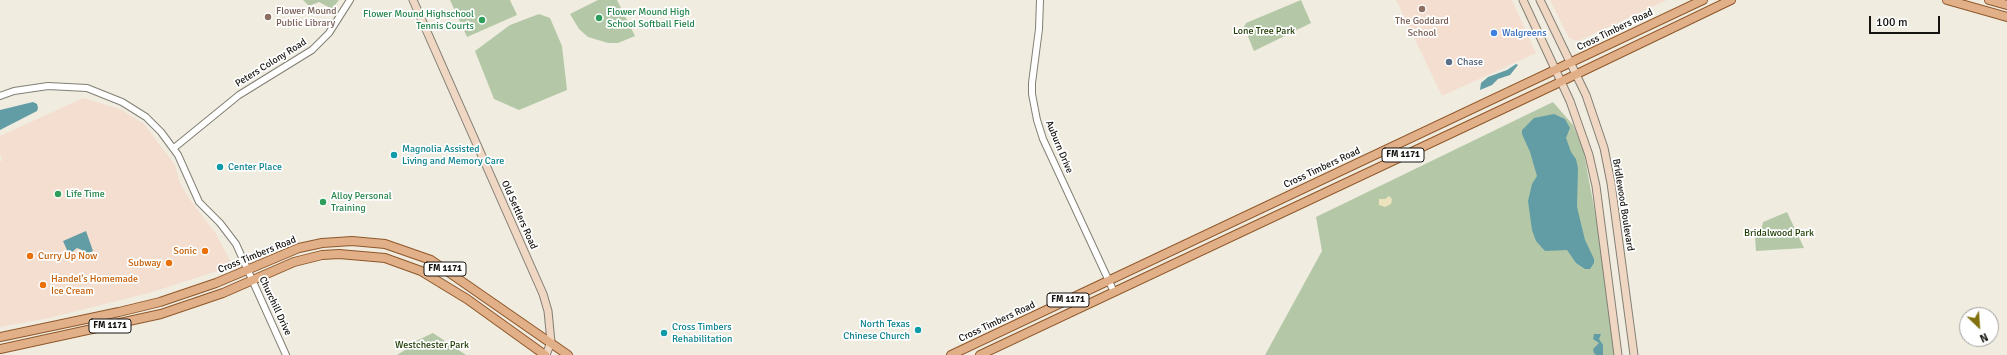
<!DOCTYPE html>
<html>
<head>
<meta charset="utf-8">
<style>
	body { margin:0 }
	#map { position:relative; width:2007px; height:355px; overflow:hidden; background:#f0ece0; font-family:Signika,sans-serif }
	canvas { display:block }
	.north { position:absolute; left:1959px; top:307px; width:40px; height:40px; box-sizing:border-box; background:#fff; border:1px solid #a2a19f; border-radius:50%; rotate:155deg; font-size:11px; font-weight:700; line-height:16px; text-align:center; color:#161410 }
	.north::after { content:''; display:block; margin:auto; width:14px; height:18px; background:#82700f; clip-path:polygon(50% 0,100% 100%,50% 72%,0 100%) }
	.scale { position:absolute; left:1869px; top:16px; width:71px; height:18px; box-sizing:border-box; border:2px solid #161410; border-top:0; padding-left:5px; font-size:12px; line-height:14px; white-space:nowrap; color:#161410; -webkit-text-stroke:3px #fff; paint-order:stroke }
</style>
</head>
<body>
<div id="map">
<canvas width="2007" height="355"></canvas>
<div class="north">N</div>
<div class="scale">100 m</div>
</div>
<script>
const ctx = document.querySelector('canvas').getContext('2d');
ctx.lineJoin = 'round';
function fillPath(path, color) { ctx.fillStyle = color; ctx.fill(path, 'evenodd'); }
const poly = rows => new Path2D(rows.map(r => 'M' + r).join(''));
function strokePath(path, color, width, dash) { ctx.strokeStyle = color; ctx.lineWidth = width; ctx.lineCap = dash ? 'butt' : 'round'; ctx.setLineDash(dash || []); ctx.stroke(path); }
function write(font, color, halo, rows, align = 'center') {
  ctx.font = font + ' Signika,sans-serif'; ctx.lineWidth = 3.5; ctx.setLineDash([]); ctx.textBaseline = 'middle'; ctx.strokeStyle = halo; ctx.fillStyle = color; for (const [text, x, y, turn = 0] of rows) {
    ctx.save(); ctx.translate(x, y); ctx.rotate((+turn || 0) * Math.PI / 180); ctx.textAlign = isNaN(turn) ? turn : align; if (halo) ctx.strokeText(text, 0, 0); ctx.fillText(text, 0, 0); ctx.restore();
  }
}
fillPath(poly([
	[1396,0,1512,0,1536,53,1442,96],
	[1550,0,1667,0,1578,41,1569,38],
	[83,98,120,109,144,124,175,165,180,183,188,197,216,234,233,266,149,293,49,318,0,327,0,162,2,160,0,154,0,136]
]), '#f3ded0');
fillPath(poly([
	[303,0,339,0,332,9,319,2,309,6],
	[450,0,510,0,517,15,467,37],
	[598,0,617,0,635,36,618,43,608,43,588,37,579,29,570,14],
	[1301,0,1311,23,1254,51,1244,27,1246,23],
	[539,14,550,18,562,46,567,90,519,110,494,99,475,51,510,25],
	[1553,102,1573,125,1583,148,1598,229,1614,355,1265,355,1322,251,1316,217],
	[1787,212,1804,248,1756,251,1755,238,1762,227,1763,222],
	[433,333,466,355,389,355,397,355,405,350,407,345]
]), '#b4c8a7');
fillPath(poly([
	[1389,196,1392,199,1391,204,1385,207,1379,205,1379,199,1385,199]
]), '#ece3bd');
fillPath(poly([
	[1516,64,1518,65,1510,75,1498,79,1492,85,1480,90,1481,83,1488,77,1507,70],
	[33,102,37,104,38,108,37,111,0,130,0,110],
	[1554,114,1565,119,1570,128,1566,138,1571,152,1576,159,1578,168,1577,207,1585,240,1594,259,1594,263,1590,269,1585,269,1576,263,1567,250,1545,251,1536,241,1532,230,1528,201,1532,184,1537,176,1530,152,1522,134,1522,130,1534,118],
	[86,231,93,251,84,255,82,250,77,248,72,252,67,250,63,241],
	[1594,334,1601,334,1599,339,1603,345,1603,355,1596,355,1594,353,1593,349,1599,343,1593,339]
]), '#629da6');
const tertiary = poly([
	[1040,0,1039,29,1032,83,1032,94,1037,120,1043,139,1114,292],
	[0,96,14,91,48,86,87,88,122,102,146,117,161,132,178,155,199,202,220,223,236,244,286,355],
	[174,148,239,95,312,50,329,33,350,0]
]);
const secondary = poly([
	[413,0,543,294,548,311,551,342,546,355],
	[1523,0,1570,101,1589,155,1596,186,1618,355],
	[1540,0,1586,95,1604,148,1611,183,1634,355]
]);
const primary = poly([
	[1947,0,2007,17],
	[1989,0,2007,5],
	[0,337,119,312,160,302,216,283,299,248,322,243,352,241,385,244,431,260,568,355],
	[0,349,161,314,223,293,294,262,322,255,339,254,385,258,421,271,467,299,545,355],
	[951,355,1703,0],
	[980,355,1554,85,1731,0]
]);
strokePath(tertiary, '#827f74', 8);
strokePath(secondary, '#827f74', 9);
strokePath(primary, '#8e572a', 10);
strokePath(tertiary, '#fff', 6);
strokePath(secondary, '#f0d7c3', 7);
strokePath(primary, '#e2b088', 8);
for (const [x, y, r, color] of [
	[1422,9,4,"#8d6e63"],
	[268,17,4,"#8d6e63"],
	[599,18,4,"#2e9e5b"],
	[482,20,4,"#2e9e5b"],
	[1494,33,4,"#3f7fe0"],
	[1449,62,4,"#5c6f8a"],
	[394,155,4,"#0f9aa8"],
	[220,167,4,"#0f9aa8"],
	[58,194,4,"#2e9e5b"],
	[323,202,4,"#2e9e5b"],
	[205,251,4,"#e8710a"],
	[30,256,4,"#e8710a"],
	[169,263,4,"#e8710a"],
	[43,285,4,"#e8710a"],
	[918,330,4,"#0f9aa8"],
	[664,333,4,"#0f9aa8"]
]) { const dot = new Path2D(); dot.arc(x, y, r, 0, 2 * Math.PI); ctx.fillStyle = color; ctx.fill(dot); strokePath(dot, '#fff', 1.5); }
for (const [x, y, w] of [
	[1403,155,42],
	[445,269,42],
	[1068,300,42],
	[110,326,42]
]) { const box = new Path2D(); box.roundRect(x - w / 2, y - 7, w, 14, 3); ctx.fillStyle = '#fff'; ctx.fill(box); strokePath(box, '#161410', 1); }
write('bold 9px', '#161410', null, [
	["FM 1171",1403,155],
	["FM 1171",445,269],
	["FM 1171",1068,300],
	["FM 1171",110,326]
]);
write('10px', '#785e54', '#fff', [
	["Flower Mound",276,11],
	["Public Library",276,23],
	["The Goddard",1422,21,"center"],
	["School",1422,33,"center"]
], 'left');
write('10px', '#27864d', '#fff', [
	["Flower Mound High",607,12],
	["School Softball Field",607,24],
	["Flower Mound Highschool",474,14,"right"],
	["Tennis Courts",474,26,"right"],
	["Life Time",66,194],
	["Alloy Personal",331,196],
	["Training",331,208]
], 'left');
write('10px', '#161410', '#fff', [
	["Cross Timbers Road",1615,30,-26],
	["Peters Colony Road",271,63,-32],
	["Auburn Drive",1059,147,67],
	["Cross Timbers Road",1322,168,-25],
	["Bridlewood Boulevard",1623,205,81],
	["Old Settlers Road",519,215,66],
	["Cross Timbers Road",257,255,-22],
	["Churchill Drive",275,306,65],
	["Cross Timbers Road",997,322,-25]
]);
write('10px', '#1d3b00', '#fff', [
	["Lone Tree Park",1264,31],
	["Bridalwood Park",1779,233],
	["Westchester Park",432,345]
]);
write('10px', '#366cbe', '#fff', [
	["Walgreens",1502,33]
], 'left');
write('10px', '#4e5e75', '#fff', [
	["Chase",1457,62]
], 'left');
write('10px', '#0d838f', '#fff', [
	["Magnolia Assisted",402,149],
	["Living and Memory Care",402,161],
	["Center Place",228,167],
	["North Texas",910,324,"right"],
	["Chinese Church",910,336,"right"],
	["Cross Timbers",672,327],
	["Rehabilitation",672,339]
], 'left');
write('10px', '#c56008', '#fff', [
	["Sonic",197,251],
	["Curry Up Now",38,256,"left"],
	["Subway",161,263],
	["Handel's Homemade",51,279,"left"],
	["Ice Cream",51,291,"left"]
], 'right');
</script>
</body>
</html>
